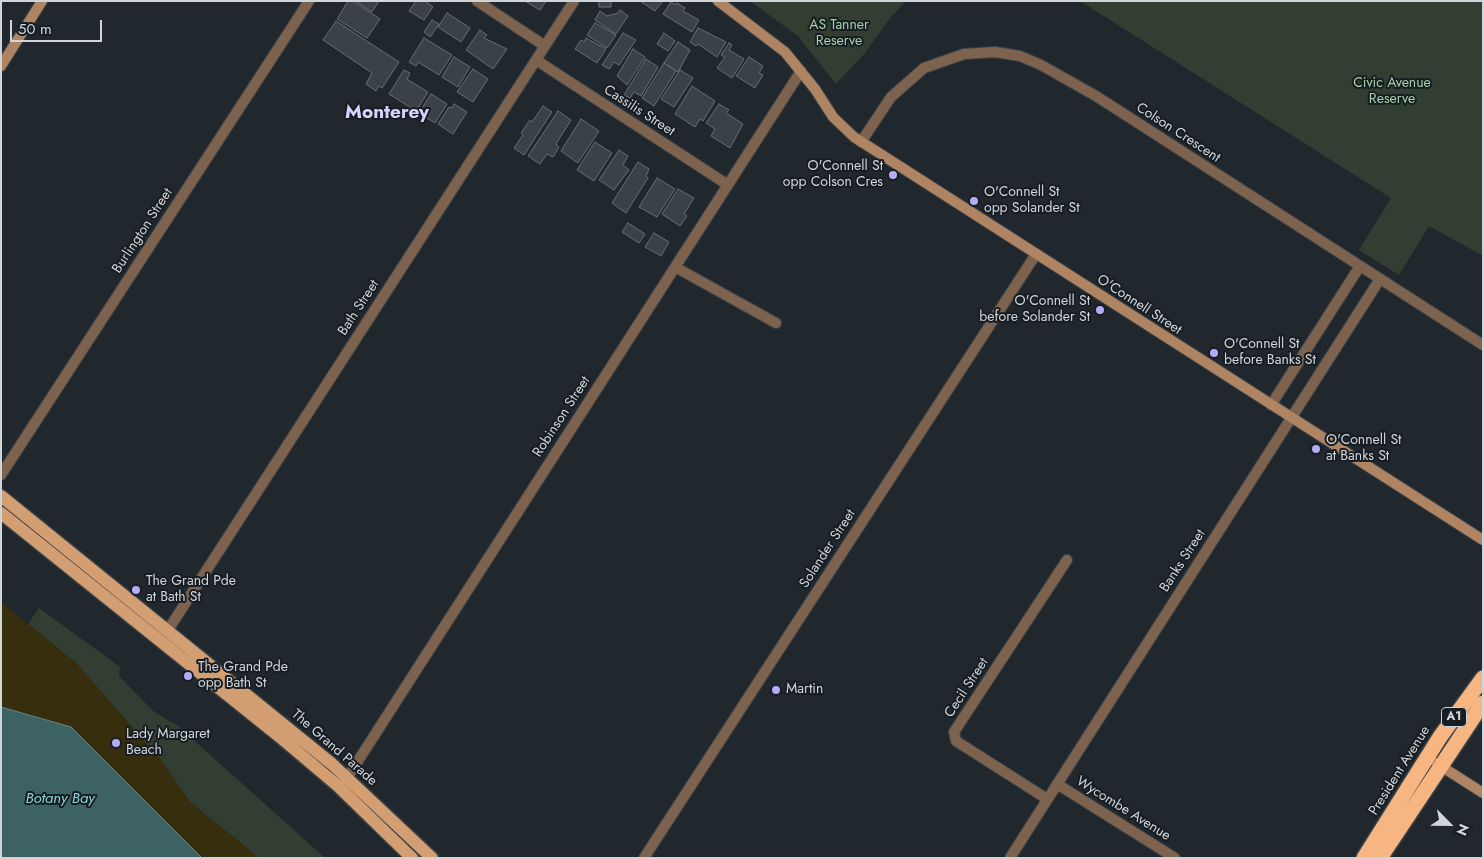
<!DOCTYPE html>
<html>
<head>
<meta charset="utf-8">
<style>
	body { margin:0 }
	#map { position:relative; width:1484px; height:859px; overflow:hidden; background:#21282d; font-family:Jost,sans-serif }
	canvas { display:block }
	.frame { position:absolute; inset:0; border:2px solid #d0d5d9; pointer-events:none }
	.north { position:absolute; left:1424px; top:799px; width:50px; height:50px; -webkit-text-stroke:4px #171e23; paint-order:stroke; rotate:113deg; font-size:14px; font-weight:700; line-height:20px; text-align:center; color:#d0d5d9 }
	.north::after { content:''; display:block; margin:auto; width:18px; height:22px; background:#d0d5d9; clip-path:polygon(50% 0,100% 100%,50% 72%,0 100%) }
	.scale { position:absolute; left:10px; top:20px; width:92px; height:22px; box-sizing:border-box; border:2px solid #d0d5d9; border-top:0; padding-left:6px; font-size:15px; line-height:18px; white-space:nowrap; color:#d0d5d9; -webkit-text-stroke:4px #171e23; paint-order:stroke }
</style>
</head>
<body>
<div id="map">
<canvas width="1484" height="859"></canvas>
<div class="frame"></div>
<div class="north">N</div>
<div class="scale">50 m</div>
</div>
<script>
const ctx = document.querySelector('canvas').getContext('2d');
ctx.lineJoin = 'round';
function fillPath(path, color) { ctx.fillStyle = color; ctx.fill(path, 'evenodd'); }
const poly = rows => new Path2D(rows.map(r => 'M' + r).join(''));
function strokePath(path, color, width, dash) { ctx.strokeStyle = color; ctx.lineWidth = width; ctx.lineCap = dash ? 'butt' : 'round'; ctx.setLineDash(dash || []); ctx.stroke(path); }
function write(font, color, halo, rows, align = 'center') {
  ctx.font = font + ' Jost,sans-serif'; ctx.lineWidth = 4; ctx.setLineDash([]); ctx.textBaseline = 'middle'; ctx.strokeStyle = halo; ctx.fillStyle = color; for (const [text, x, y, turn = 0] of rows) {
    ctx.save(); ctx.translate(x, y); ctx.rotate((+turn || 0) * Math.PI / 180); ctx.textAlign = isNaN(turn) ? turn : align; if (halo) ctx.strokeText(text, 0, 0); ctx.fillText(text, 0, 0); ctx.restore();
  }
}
fillPath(poly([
	[750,1,906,1,890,18,865,53,836,84,798,36],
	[1080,1,1483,1,1483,256,1429,226,1399,275,1359,250,1391,198],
	[39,608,120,667,119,676,153,711,178,726,325,858,259,858,190,802,160,759,76,663,28,624]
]), '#323e31');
fillPath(poly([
	[1,602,76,663,160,759,190,802,259,858,202,858,71,727,1,707]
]), '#362e0d');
const water = poly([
	[1,707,71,727,202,858,1,858,1,707]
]);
fillPath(water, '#3d6263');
strokePath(water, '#698486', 1);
const building = poly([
	[348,1,353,1,380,19,367,38,337,19,348,1],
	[356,1,379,1,372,12,356,1],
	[416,1,425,1,433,7,424,20,409,11,416,1],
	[525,1,546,1,540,10,525,1],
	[599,1,611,1,611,7,599,7,599,1],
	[640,1,663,1,655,11,640,1],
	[671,2,676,5,677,3,685,8,683,11,699,20,692,32,663,14,671,2],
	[620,10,628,16,616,34,595,20,600,11,607,16,618,13,620,10],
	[447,13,470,28,461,42,438,27,447,13],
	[432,20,439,24,430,37,424,32,432,20],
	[336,21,399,62,382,88,379,86,376,91,366,84,372,73,323,40,336,21],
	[595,23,616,35,607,48,587,35,595,23],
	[698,28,726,42,717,57,698,44,696,46,690,42,698,28],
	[480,30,487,35,484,38,507,49,493,69,466,50,480,30],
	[623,33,636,40,619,65,614,62,609,69,602,65,623,33],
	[664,33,675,41,668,51,657,44,664,33],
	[424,38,452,55,439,75,418,62,416,66,409,62,424,38],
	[586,38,606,49,597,63,575,49,581,40,584,42,586,38],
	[678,42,690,50,678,72,664,63,678,42],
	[729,43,732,45,729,50,744,59,732,78,717,68,725,57,721,55,729,43],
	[633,49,645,57,627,85,617,76,633,49],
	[454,57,470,67,458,87,442,77,454,57],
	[749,57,763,66,759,73,763,75,755,88,736,76,749,57],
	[646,59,658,67,641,96,634,92,630,98,624,95,646,59],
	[664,63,676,71,654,106,642,98,664,63],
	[473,69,488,79,473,102,457,92,473,69],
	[404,70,410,73,407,79,428,92,416,111,389,94,404,70],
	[680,70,693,78,674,107,661,99,680,70],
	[692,86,715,101,703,121,700,119,695,127,675,114,692,86],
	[431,94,447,104,435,123,419,113,431,94],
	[454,104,467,112,453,134,438,124,449,107,452,108,454,104],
	[719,104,729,110,726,113,743,124,730,148,711,136,715,129,706,123,719,104],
	[543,106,552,112,524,155,514,148,523,135,521,133,530,120,532,122,543,106],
	[558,111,571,120,556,144,559,147,553,157,547,154,540,164,528,156,558,111],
	[581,119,599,131,578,163,561,151,581,119],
	[595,142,612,153,594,181,577,170,595,142],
	[619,150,628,156,623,165,629,170,614,190,599,180,619,150],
	[638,162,649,169,646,176,648,178,626,213,612,203,638,162],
	[657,178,675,189,657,217,639,207,657,178],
	[678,189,694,198,684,214,687,216,680,226,662,214,678,189],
	[628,223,645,234,639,243,622,232,628,223],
	[654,233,669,242,661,256,645,247,654,233]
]);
fillPath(building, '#3a4248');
strokePath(building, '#666e74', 1);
const street = poly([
	[477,1,545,46],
	[536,60,728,185],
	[861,142,891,97,924,68,964,54,995,52,1020,56,1041,65,1096,96,1483,345],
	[675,267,776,323],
	[1271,405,1360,266],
	[1,475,309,1],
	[168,630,574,1],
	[347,778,801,71],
	[1057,784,1175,858],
	[1047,799,956,741,954,732,1067,560],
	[644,858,1036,254],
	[1010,858,1380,279]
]);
const secondary = poly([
	[718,1,785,52,815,89,833,117,854,137,1483,540],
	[1,66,42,1],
	[1436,763,1483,793]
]);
const primary = poly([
	[1,496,332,764,432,858],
	[1,513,280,737,338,786,412,858]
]);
const highway = poly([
	[1364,858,1440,737,1483,678],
	[1380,858,1483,703]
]);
strokePath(street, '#3d4449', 12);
strokePath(secondary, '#3d4449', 12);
strokePath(primary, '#3d4449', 15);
strokePath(highway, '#3d4449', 18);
strokePath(street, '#7d634e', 10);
strokePath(secondary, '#ae8463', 10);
strokePath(primary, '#d49e73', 12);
strokePath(highway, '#f6b581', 15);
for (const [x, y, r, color] of [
	[893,175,5,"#b5acf8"],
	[974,201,5,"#b5acf8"],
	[1100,310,5,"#b5acf8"],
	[1214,353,5,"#b5acf8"],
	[1316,449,5,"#b5acf8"],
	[136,590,5,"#b5acf8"],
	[188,676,5,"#b5acf8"],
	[776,690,5,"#b5acf8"],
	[116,743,5,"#b5acf8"]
]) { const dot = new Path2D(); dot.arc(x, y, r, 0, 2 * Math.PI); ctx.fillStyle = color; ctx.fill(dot); strokePath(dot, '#171e23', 2); }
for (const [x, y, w] of [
	[1454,717,25]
]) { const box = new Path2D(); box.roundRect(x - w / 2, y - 9.5, w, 19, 4); ctx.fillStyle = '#171e23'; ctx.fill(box); strokePath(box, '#d0d5d9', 1); }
write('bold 12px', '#d0d5d9', null, [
	["A1",1454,717]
]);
write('14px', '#a9d0a5', '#171e23', [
	["AS Tanner",839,26],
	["Reserve",839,42],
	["Civic Avenue",1392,84],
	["Reserve",1392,100]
]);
write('14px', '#d0d5d9', '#171e23', [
	["Cassilis Street",639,111,33],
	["Colson Crescent",1178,133,33],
	["Burlington Street",143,231,-57],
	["O'Connell Street",1139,305,33],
	["Bath Street",359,308,-57],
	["Robinson Street",562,417,-57],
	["Solander Street",828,549,-57],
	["Banks Street",1183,561,-57],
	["Cecil Street",967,688,-57],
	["The Grand Parade",334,748,41],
	["President Avenue",1400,771,-58],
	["Wycombe Avenue",1123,809,32]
]);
write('14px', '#d0d5d9', '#171e23', [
	["O'Connell St",883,167,"right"],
	["opp Colson Cres",883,183,"right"],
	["O'Connell St",984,193],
	["opp Solander St",984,209],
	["O'Connell St",1090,302,"right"],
	["before Solander St",1090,318,"right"],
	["O'Connell St",1224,345],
	["before Banks St",1224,361],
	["O'Connell St",1326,441],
	["at Banks St",1326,457],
	["The Grand Pde",146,582],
	["at Bath St",146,598],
	["The Grand Pde",198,668],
	["opp Bath St",198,684],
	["Martin",786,690],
	["Lady Margaret",126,735],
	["Beach",126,751]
], 'left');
write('italic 15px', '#8bd3d5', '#171e23', [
	["Botany Bay",60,799]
]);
write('bold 19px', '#d6d3fe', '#171e23', [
	["Monterey",387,113]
]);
</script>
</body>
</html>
